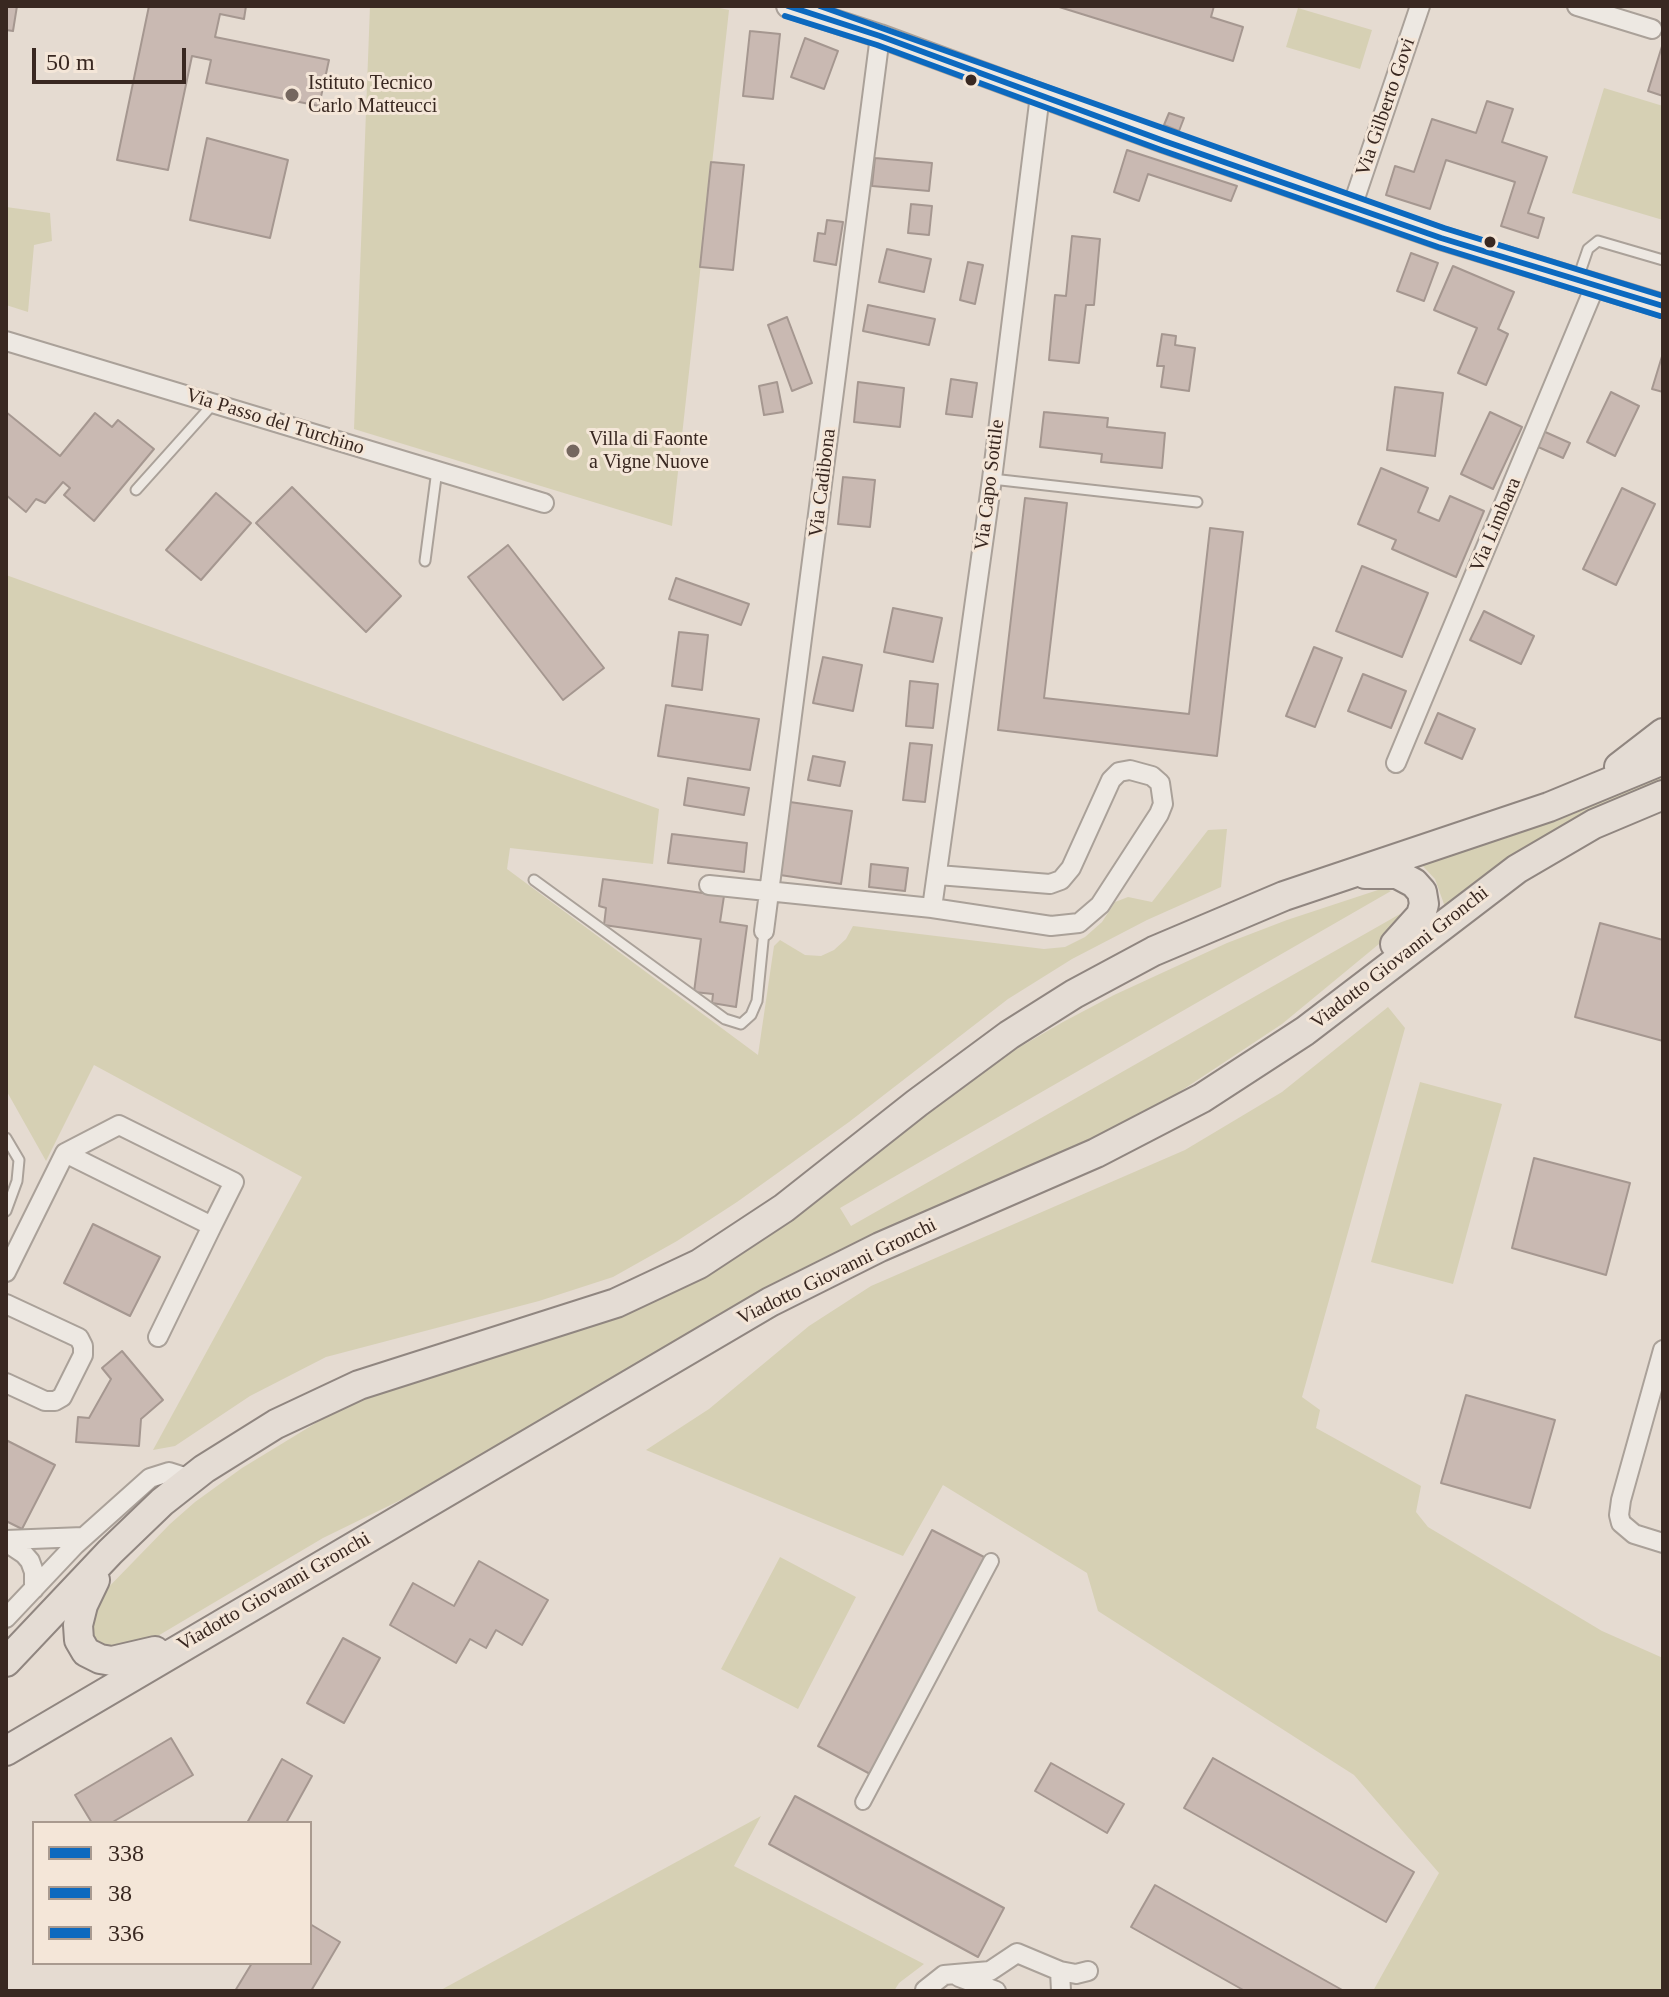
<!DOCTYPE html>
<html>
<head>
<meta charset="utf-8">
<style>
	body { margin:0 }
	#map { position:relative; width:1669px; height:1997px; overflow:hidden; background:#e5dbd1; font-family:Georgia,serif }
	canvas { display:block }
	.frame { position:absolute; inset:0; border:8px solid #392821; pointer-events:none }
	.legend { position:absolute; left:32px; top:1821px; width:280px; height:144px; box-sizing:border-box; background:#f4e6d8; border:2px solid #a99a8f; margin:0; padding:10px 14px; list-style:none; font-size:24px; color:#392821 }
	.legend li { display:flex; align-items:center; gap:16px; height:40px }
	.legend b { width:40px; border:2px solid #a99a8f }
	.scale { position:absolute; left:32px; top:48px; width:154px; height:36px; box-sizing:border-box; border:4px solid #392821; border-top:0; padding-left:10px; font-size:24px; line-height:28px; white-space:nowrap; color:#392821; -webkit-text-stroke:6px #f4e6d8; paint-order:stroke }
</style>
</head>
<body>
<div id="map">
<canvas width="1669" height="1997"></canvas>
<div class="frame"></div>
<ul class="legend">
<li><b style="height:10px;background:#0c69bf"></b>338</li>
<li><b style="height:10px;background:#0c69bf"></b>38</li>
<li><b style="height:10px;background:#0c69bf"></b>336</li>
</ul>
<div class="scale">50 m</div>
</div>
<script>
const ctx = document.querySelector('canvas').getContext('2d');
ctx.lineJoin = 'round';
function fillPath(path, color) { ctx.fillStyle = color; ctx.fill(path, 'evenodd'); }
const poly = rows => new Path2D(rows.map(r => 'M' + r).join(''));
function strokePath(path, color, width, dash) { ctx.strokeStyle = color; ctx.lineWidth = width; ctx.lineCap = dash ? 'butt' : 'round'; ctx.setLineDash(dash || []); ctx.stroke(path); }
function write(font, color, halo, rows, align = 'center') {
  ctx.font = font + ' Georgia,serif'; ctx.lineWidth = 6; ctx.setLineDash([]); ctx.textBaseline = 'middle'; ctx.strokeStyle = halo; ctx.fillStyle = color; for (const [text, x, y, turn = 0] of rows) {
    ctx.save(); ctx.translate(x, y); ctx.rotate((+turn || 0) * Math.PI / 180); ctx.textAlign = isNaN(turn) ? turn : align; if (halo) ctx.strokeText(text, 0, 0); ctx.fillText(text, 0, 0); ctx.restore();
  }
}
fillPath(poly([
	[370,6,710,6,729,10,672,526,354,429],
	[1298,8,1372,30,1360,69,1286,47],
	[1604,88,1663,106,1663,220,1572,193],
	[6,207,50,213,52,241,34,245,28,312,6,305],
	[6,575,659,809,653,864,510,848,507,869,758,1055,774,946,780,940,805,955,821,956,834,950,846,939,853,926,1044,949,1065,947,1085,937,1102,922,1115,902,1128,897,1152,902,1208,830,1227,829,1221,887,1147,920,1072,959,1008,999,849,1122,737,1202,677,1241,613,1277,539,1301,326,1357,250,1396,175,1446,153,1450,302,1177,94,1065,46,1161,6,1090],
	[1663,772,1663,783,1445,907,1435,879,1419,862],
	[1384,888,1391,891,840,1208,851,1226,1400,914,1402,925,1282,1024,1131,1124,722,1315,415,1493,323,1538,129,1653,103,1653,85,1622,98,1598,170,1524,195,1502,242,1468,347,1404,383,1388,563,1335,630,1310,679,1289,737,1257,790,1220,987,1066,1063,1022,1114,995,1227,943,1287,920],
	[1388,1007,1405,1028,1302,1397,1320,1410,1316,1428,1421,1486,1416,1512,1428,1527,1602,1631,1663,1658,1663,1991,1373,1991,1439,1873,1354,1775,1098,1611,1087,1573,943,1485,903,1556,646,1450,709,1409,809,1326,871,1286,1185,1150,1282,1092],
	[1420,1082,1502,1104,1453,1284,1371,1262],
	[780,1557,856,1597,798,1709,721,1669],
	[761,1816,734,1866,924,1964,899,1983,894,1991,439,1991]
]), '#d6d0b4');
const building = poly([
	[6,6,17,6,13,31,6,30,6,6],
	[149,6,246,6,244,19,220,14,215,37,329,60,319,106,206,83,211,60,192,56,168,170,117,160,149,6],
	[1056,6,1214,6,1211,17,1243,27,1233,61,1056,6],
	[750,31,780,34,773,99,743,96,750,31],
	[805,38,838,51,824,89,791,77,805,38],
	[1663,43,1663,96,1648,91,1663,43],
	[1487,101,1513,109,1502,142,1547,157,1528,213,1544,218,1538,238,1501,226,1515,182,1446,160,1430,209,1386,195,1395,166,1414,172,1432,119,1476,133,1487,101],
	[1169,113,1184,118,1179,131,1164,125,1169,113],
	[207,138,288,160,270,238,190,220,207,138],
	[1127,150,1237,186,1231,201,1148,174,1139,201,1114,192,1127,150],
	[875,158,932,163,929,191,872,186,875,158],
	[711,162,744,165,733,270,700,267,711,162],
	[911,204,932,206,929,235,908,233,911,204],
	[827,220,843,222,836,265,814,261,818,233,825,234,827,220],
	[1072,236,1100,239,1094,305,1086,305,1079,363,1049,360,1055,295,1066,296,1072,236],
	[887,249,931,259,924,292,879,282,887,249],
	[1411,253,1438,263,1424,301,1397,291,1411,253],
	[968,262,983,265,975,304,960,300,968,262],
	[1453,266,1514,292,1498,329,1508,334,1486,385,1458,373,1477,328,1434,310,1453,266],
	[868,305,935,319,929,345,863,331,868,305],
	[787,317,812,383,792,391,768,325,787,317],
	[1162,334,1176,336,1175,345,1195,348,1189,391,1161,387,1164,366,1157,366,1162,334],
	[1663,353,1663,392,1652,389,1663,353],
	[951,379,977,383,972,417,946,414,951,379],
	[777,382,783,412,764,415,759,386,777,382],
	[858,382,904,388,900,427,854,422,858,382],
	[1395,387,1443,393,1435,456,1387,450,1395,387],
	[1611,392,1639,406,1615,456,1587,442,1611,392],
	[6,412,60,456,95,413,112,427,118,420,154,449,94,521,64,495,70,488,63,482,45,503,36,499,26,512,6,495,6,412],
	[1044,412,1108,418,1107,427,1165,433,1162,468,1101,462,1102,454,1040,447,1044,412],
	[1490,412,1522,427,1493,489,1461,474,1490,412],
	[1543,431,1570,443,1563,458,1536,446,1543,431],
	[1381,468,1428,488,1418,512,1439,521,1450,496,1484,511,1456,577,1392,549,1396,540,1358,524,1381,468],
	[843,477,875,480,870,527,838,524,843,477],
	[292,487,401,596,366,632,256,523,292,487],
	[1622,488,1655,504,1616,585,1583,569,1622,488],
	[216,493,251,523,201,580,166,550,216,493],
	[1025,498,1067,503,1044,698,1189,714,1210,528,1243,532,1217,756,998,730,1025,498],
	[508,545,604,668,563,700,468,577,508,545],
	[1362,566,1428,593,1402,657,1336,631,1362,566],
	[676,578,749,604,741,625,669,599,676,578],
	[893,608,942,618,933,662,884,652,893,608],
	[1484,611,1534,636,1521,664,1470,640,1484,611],
	[679,632,708,635,702,690,672,686,679,632],
	[1314,647,1342,658,1315,727,1286,716,1314,647],
	[823,657,862,665,853,711,813,703,823,657],
	[1363,674,1406,691,1391,728,1348,711,1363,674],
	[910,681,938,684,933,728,906,726,910,681],
	[666,705,759,719,750,770,658,756,666,705],
	[1438,713,1475,729,1462,759,1425,743,1438,713],
	[910,743,932,745,925,802,903,800,910,743],
	[813,756,845,762,840,786,808,780,813,756],
	[688,778,749,788,744,815,684,805,688,778],
	[790,802,852,811,841,884,780,875,790,802],
	[672,834,747,843,744,872,668,863,672,834],
	[871,864,908,868,905,891,869,887,871,864],
	[603,879,724,896,720,922,747,926,736,1007,712,1003,713,994,694,992,701,939,604,925,606,908,599,906,603,879],
	[1600,923,1663,940,1663,1041,1575,1017,1600,923],
	[1534,1158,1630,1183,1606,1275,1512,1248,1534,1158],
	[93,1224,160,1257,130,1316,64,1283,93,1224],
	[122,1351,163,1400,141,1419,139,1446,76,1442,78,1417,89,1418,111,1379,102,1368,122,1351],
	[1466,1395,1555,1420,1530,1508,1441,1483,1466,1395],
	[6,1440,55,1465,22,1529,6,1521,6,1440],
	[932,1530,986,1558,872,1775,818,1746,932,1530],
	[479,1561,548,1600,522,1645,496,1630,486,1648,470,1639,456,1663,390,1625,413,1583,454,1606,479,1561],
	[343,1638,380,1658,344,1723,307,1703,343,1638],
	[171,1738,193,1775,111,1823,92,1823,75,1795,171,1738],
	[1213,1758,1414,1872,1386,1922,1184,1808,1213,1758],
	[282,1759,312,1776,286,1823,247,1823,282,1759],
	[1051,1763,1124,1804,1107,1833,1035,1791,1051,1763],
	[795,1796,1004,1908,978,1957,769,1844,795,1796],
	[1155,1885,1344,1991,1245,1991,1131,1927,1155,1885],
	[310,1924,340,1942,311,1991,235,1991,252,1963,310,1963,310,1924]
]);
fillPath(building, '#c9b9b2');
strokePath(building, '#a59790', 2);
const service = poly([
	[1577,281,1588,249,1598,241,1663,260],
	[992,479,1197,502],
	[136,490,214,403],
	[425,561,437,470],
	[534,880,725,1019,741,1024,751,1015,757,1001,764,931],
	[6,1138,19,1160,17,1181,6,1211]
]);
const pedestrian = poly([
	[863,1802,991,1561]
]);
const minor = poly([
	[1577,6,1652,29],
	[1352,207,1420,6],
	[6,341,544,503],
	[1396,763,1595,286],
	[938,875,1050,884,1061,880,1071,868,1111,780,1119,772,1130,770,1152,776,1160,783,1163,804,1159,814,1100,905,1079,923,1051,926,932,908,992,479,1040,95],
	[709,885,932,908],
	[764,931,880,36],
	[6,1272,65,1153,119,1125,234,1182,212,1226,65,1153],
	[6,1304,79,1338,83,1346,83,1355,62,1397,55,1401,45,1401,6,1383],
	[158,1337,212,1226],
	[1663,1350,1621,1500,1619,1515,1621,1523,1634,1534,1663,1543],
	[6,1540,83,1537],
	[6,1542,24,1554,30,1561,34,1572,34,1589],
	[6,1618,75,1545,150,1478,169,1472,191,1479],
	[1060,1971,1076,1974,1088,1971],
	[959,1977,996,1991],
	[925,1990,944,1975,990,1971,1017,1953,1060,1971,1061,1991]
]);
const tertiary = poly([
	[788,6,880,36,1164,141,1441,238,1663,306]
]);
const primary = poly([
	[1619,767,1663,733],
	[1365,874,1397,874,1414,883,1422,892,1424,904,1421,915,1395,944],
	[95,1580,83,1605,78,1625,79,1640,86,1652,100,1659,112,1661,155,1651],
	[6,1662,110,1552,162,1502,204,1469,276,1424,359,1385,616,1303,699,1264,784,1208,917,1103,1009,1035,1074,994,1154,951,1284,896,1549,807,1663,760],
	[6,1751,770,1302,880,1247,1096,1153,1202,1098,1305,1031,1517,869,1594,824,1663,795]
]);
strokePath(service, '#aaa199', 13);
strokePath(pedestrian, '#aaa199', 18);
strokePath(minor, '#aaa199', 22);
strokePath(tertiary, '#aaa199', 26);
strokePath(primary, '#908680', 32);
strokePath(service, '#ede8e2', 9);
strokePath(pedestrian, '#ede8e2', 14);
strokePath(minor, '#ede8e2', 18);
strokePath(tertiary, '#ede8e2', 22);
strokePath(primary, '#e4dcd4', 28);
strokePath(poly([
	[788,6,880,36,1164,141,1441,238,1663,306]
]), '#0c69bf', 6);
strokePath(poly([
	[785,16,877,45,1161,150,1438,247,1660,316]
]), '#0c69bf', 6);
strokePath(poly([
	[820,6,1444,228,1663,296]
]), '#0c69bf', 6);
for (const [x, y, r, color] of [
	[971,80,7,"#392821"],
	[292,95,8,"#75675f"],
	[1490,242,7,"#392821"],
	[573,451,8,"#75675f"]
]) { const dot = new Path2D(); dot.arc(x, y, r, 0, 2 * Math.PI); ctx.fillStyle = color; ctx.fill(dot); strokePath(dot, '#f4e6d8', 3); }
write('20px', '#392821', '#f4e6d8', [
	["Istituto Tecnico",308,84],
	["Carlo Matteucci",308,107],
	["Villa di Faonte",589,440],
	["a Vigne Nuove",589,463]
], 'left');
write('20px', '#392821', '#f4e6d8', [
	["Via Gilberto Govi",1386,107,-71],
	["Via Passo del Turchino",275,422,17],
	["Via Cadibona",823,483,-83],
	["Via Capo Sottile",990,485,-83],
	["Via Limbara",1496,525,-67],
	["Viadotto Giovanni Gronchi",1400,958,-38],
	["Viadotto Giovanni Gronchi",837,1272,-26],
	["Viadotto Giovanni Gronchi",274,1592,-30]
]);
</script>
</body>
</html>
